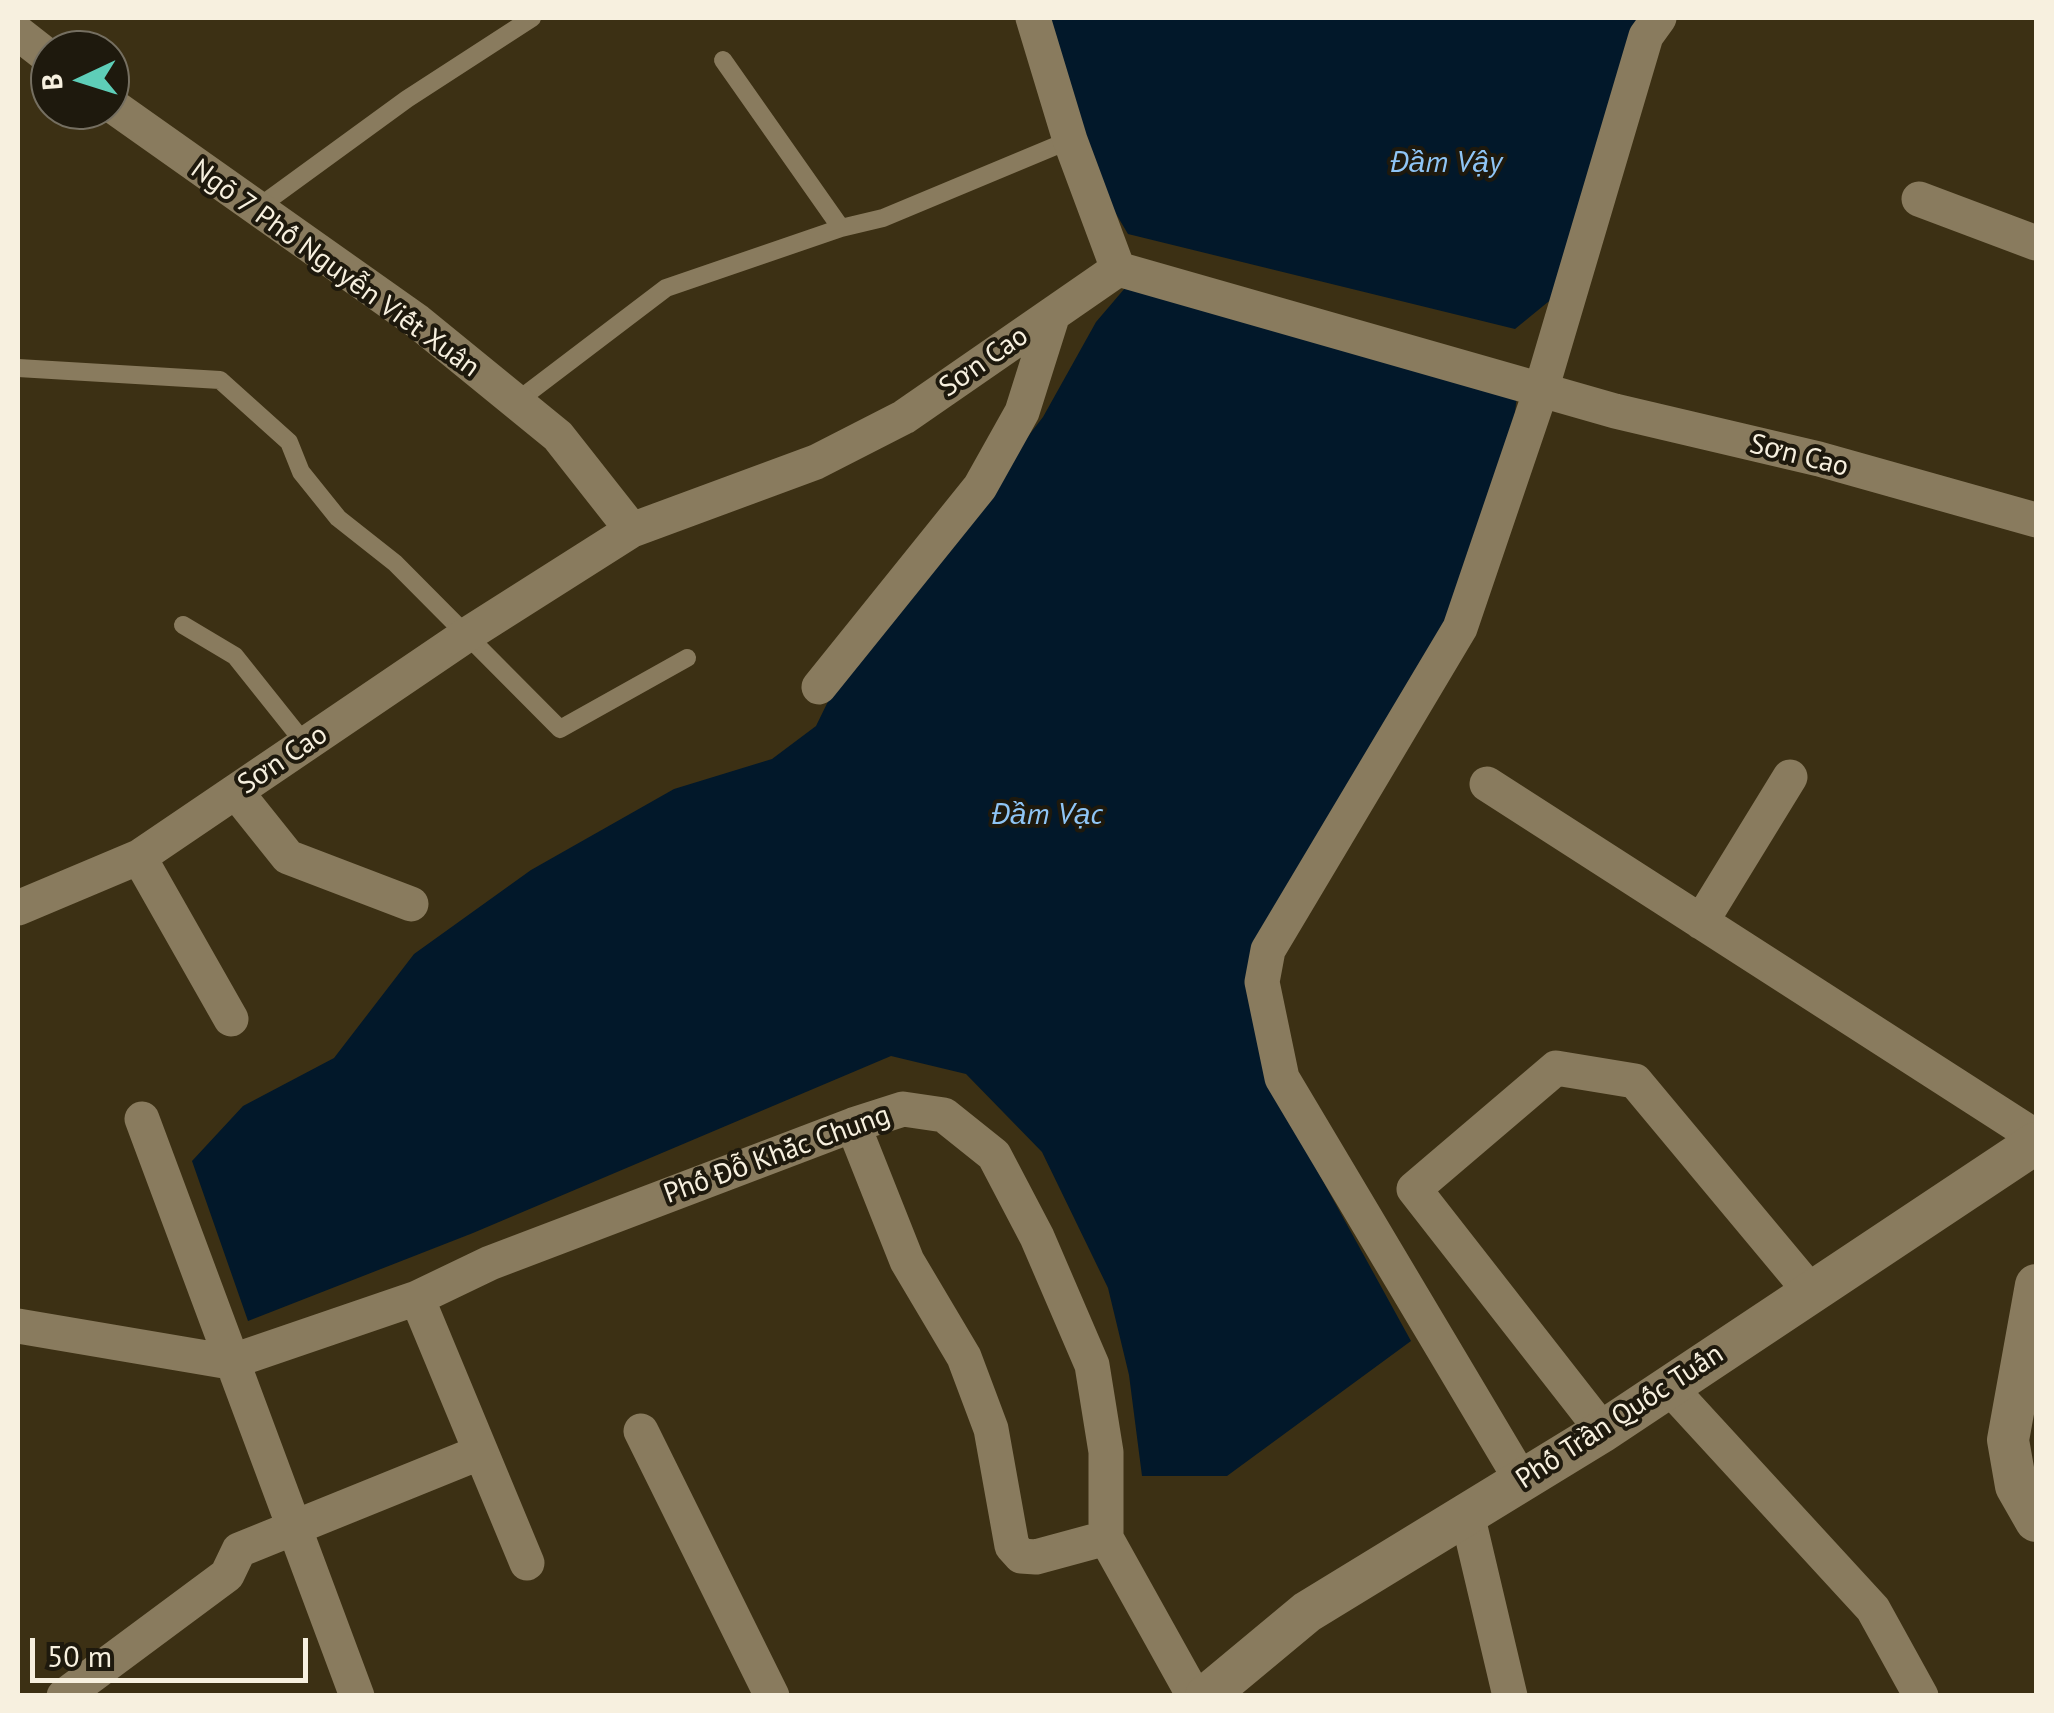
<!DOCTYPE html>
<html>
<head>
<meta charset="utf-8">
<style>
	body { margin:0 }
	#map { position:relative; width:2054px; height:1713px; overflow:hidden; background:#3c3014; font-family:"PT Sans",sans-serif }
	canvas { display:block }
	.frame { position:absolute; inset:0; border:20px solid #f7f0df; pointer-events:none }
	.north { position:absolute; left:30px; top:30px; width:100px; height:100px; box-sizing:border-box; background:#1e190d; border:2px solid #756f61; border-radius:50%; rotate:266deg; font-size:28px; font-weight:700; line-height:40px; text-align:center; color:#f7f0df }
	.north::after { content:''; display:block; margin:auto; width:35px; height:45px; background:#5eceb8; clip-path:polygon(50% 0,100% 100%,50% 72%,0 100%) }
	.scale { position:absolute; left:30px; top:1638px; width:278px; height:45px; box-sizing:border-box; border:5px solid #f7f0df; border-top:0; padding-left:12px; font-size:30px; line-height:35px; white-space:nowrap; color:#f7f0df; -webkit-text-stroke:8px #1e190d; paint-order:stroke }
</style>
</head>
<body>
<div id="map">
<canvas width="2054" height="1713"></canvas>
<div class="frame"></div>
<div class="north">B</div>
<div class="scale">50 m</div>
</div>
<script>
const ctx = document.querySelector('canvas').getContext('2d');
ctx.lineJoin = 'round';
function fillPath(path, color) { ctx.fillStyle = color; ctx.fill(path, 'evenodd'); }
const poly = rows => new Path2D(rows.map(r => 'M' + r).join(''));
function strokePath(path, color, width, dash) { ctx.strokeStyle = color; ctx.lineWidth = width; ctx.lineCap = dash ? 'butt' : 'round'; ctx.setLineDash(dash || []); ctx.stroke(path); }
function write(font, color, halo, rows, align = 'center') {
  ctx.font = font + ' "PT Sans",sans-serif'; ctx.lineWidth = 8; ctx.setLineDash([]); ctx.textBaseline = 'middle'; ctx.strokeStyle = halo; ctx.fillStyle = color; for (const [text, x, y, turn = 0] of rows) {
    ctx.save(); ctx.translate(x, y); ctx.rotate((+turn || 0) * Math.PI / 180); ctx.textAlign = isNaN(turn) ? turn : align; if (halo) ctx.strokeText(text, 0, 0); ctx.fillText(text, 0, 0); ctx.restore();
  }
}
fillPath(poly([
	[1044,18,1643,18,1559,293,1515,329,1128,234,1097,182],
	[1131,281,1517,395,1512,438,1447,617,1287,890,1269,1083,1411,1341,1227,1476,1142,1476,1129,1375,1108,1288,1042,1152,966,1074,891,1056,473,1233,248,1321,192,1161,243,1106,334,1058,414,954,531,870,674,789,772,759,816,726,838,681,1043,417,1096,322]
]), '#02182a');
strokePath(poly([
	[723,60,841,228],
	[256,209,407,99,532,18],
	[18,368,220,380,289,442,301,472,338,518,395,563,560,729,687,658],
	[516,402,666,288,841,228,883,218,1070,140],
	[183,625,235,656,306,745]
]), '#897b5e', 18);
strokePath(poly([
	[1033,18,1070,140,1118,269],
	[18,33,50,58],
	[110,104,417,321,558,436,632,530],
	[1919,199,2036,243],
	[819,687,980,487,1022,412,1053,314],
	[1487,784,2036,1137],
	[236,792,288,857,411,904],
	[139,857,231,1019],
	[18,908,139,857,465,636,632,530,816,462,904,417,1118,269,1615,411,1819,459,2036,520],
	[1701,922,1790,777],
	[142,1119,357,1696],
	[853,1125,907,1261,964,1357,991,1429,1012,1546,1021,1556,1036,1557,1106,1538],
	[417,1298,527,1563],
	[18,1326,230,1362,417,1298,490,1263,853,1125,903,1109,944,1115,994,1155,1037,1237,1092,1365,1106,1452,1106,1538,1194,1696],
	[1669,1387,1873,1609,1921,1696],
	[641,1431,772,1696],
	[1603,1431,1414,1189,1556,1068,1635,1081,1811,1292],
	[1522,1481,1282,1078,1262,982,1268,950,1460,628,1541,390,1646,36,1659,18],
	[1467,1514,1510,1696],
	[64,1696,227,1575,239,1550,481,1452]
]), '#897b5e', 35);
strokePath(poly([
	[2036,1285,2008,1440,2016,1486,2036,1521],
	[1206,1696,1307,1612,1603,1431,2036,1143]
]), '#897b5e', 42);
write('28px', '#f7f0df', '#1e190d', [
	["Ngõ 7 Phố Nguyễn Viết Xuân",335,269,36],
	["Sơn Cao",984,362,-35],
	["Sơn Cao",1799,456,14],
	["Sơn Cao",283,760,-34],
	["Phố Đỗ Khắc Chung",777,1155,-20],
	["Phố Trần Quốc Tuấn",1620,1417,-33]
]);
write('italic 30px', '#8fc5f5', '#1e190d', [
	["Đầm Vậy",1446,163],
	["Đầm Vạc",1047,815]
]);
</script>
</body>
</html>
